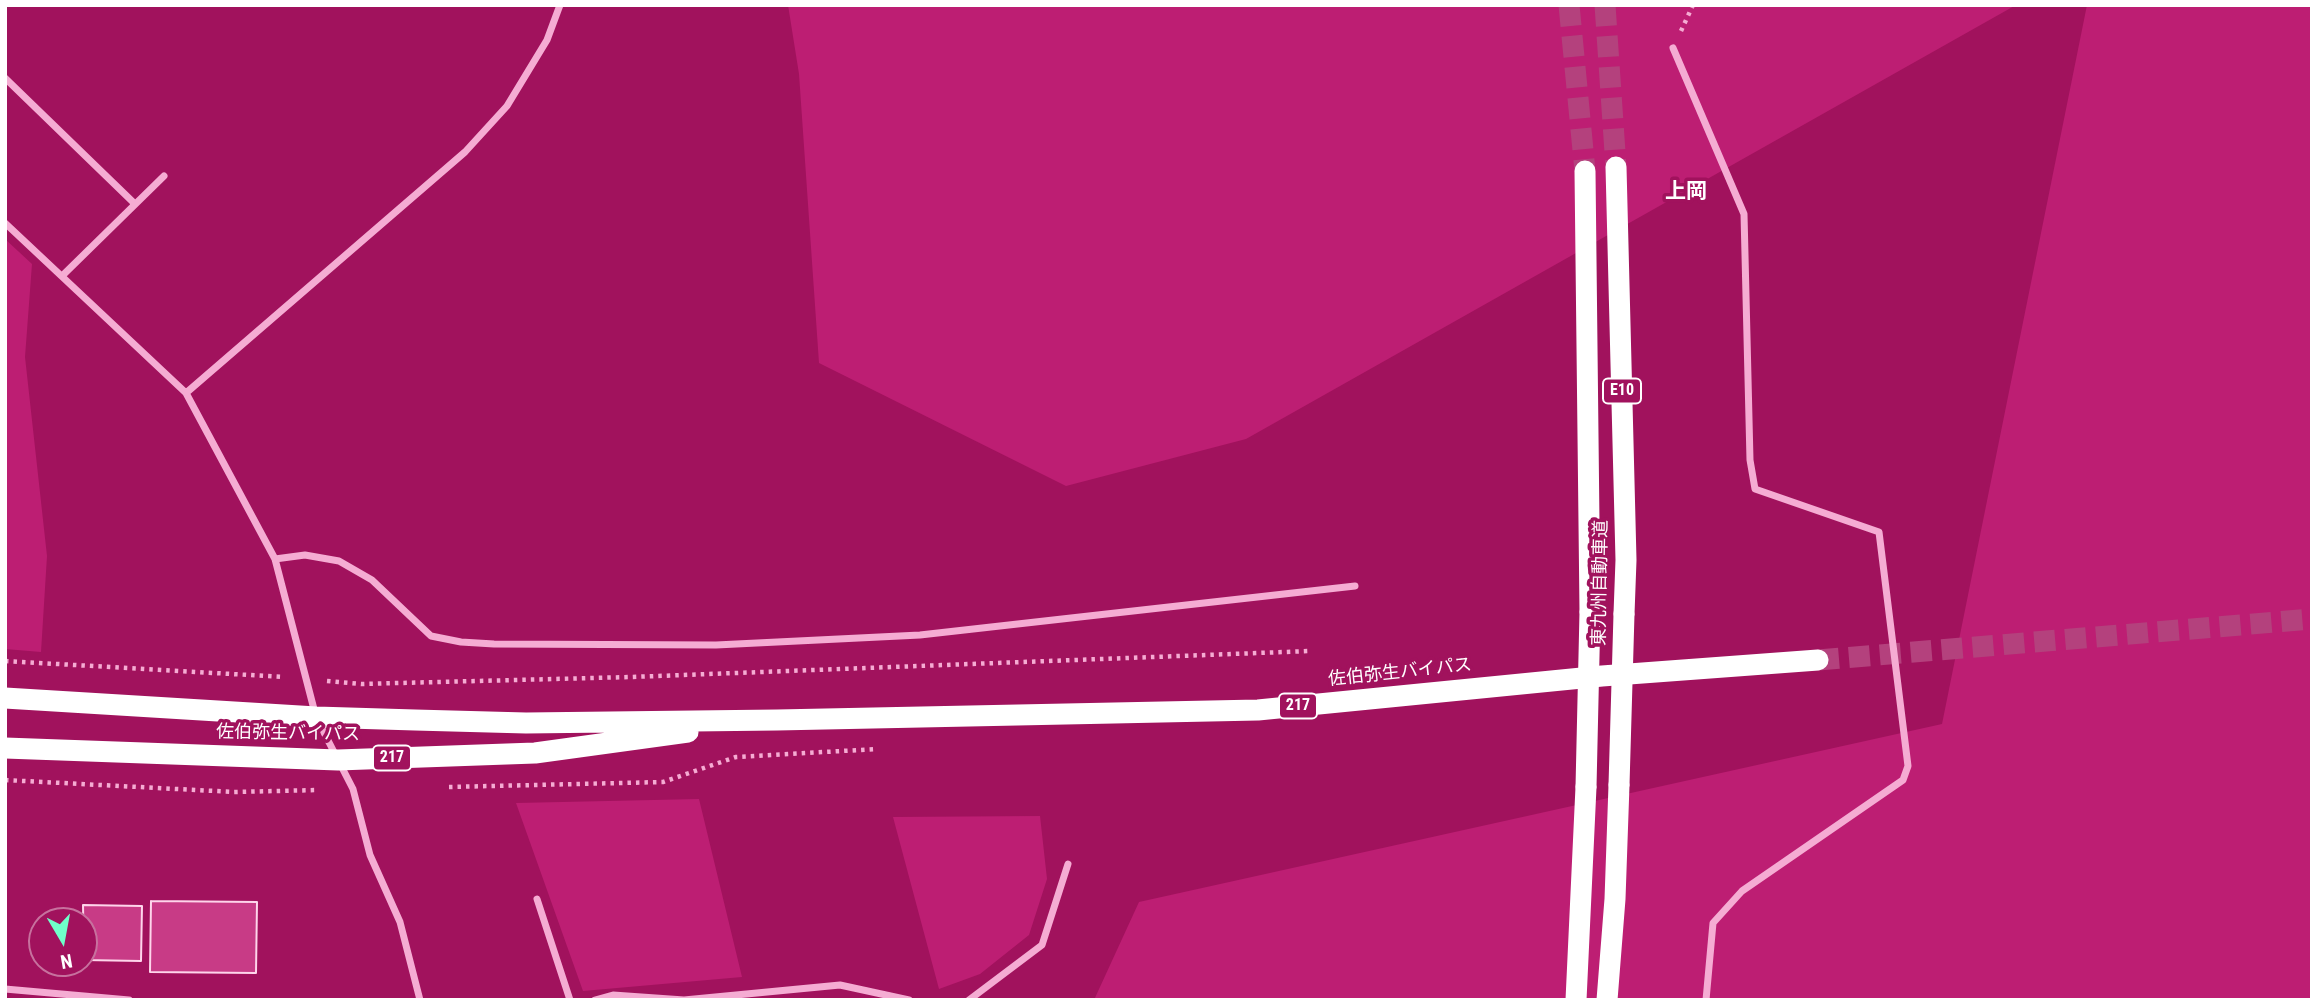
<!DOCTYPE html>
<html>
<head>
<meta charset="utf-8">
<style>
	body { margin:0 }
	#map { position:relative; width:2317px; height:1005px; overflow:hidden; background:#a1125d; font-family:"Roboto Condensed",sans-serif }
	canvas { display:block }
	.frame { position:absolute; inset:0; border:7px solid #fff; pointer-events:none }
	.north { position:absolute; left:28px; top:907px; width:70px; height:70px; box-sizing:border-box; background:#a1125d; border:2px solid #c7719e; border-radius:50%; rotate:170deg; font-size:19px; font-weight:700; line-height:28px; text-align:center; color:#fff }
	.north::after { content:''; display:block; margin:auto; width:24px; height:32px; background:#6fffc9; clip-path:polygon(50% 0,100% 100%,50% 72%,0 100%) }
</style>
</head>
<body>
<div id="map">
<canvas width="2317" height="1005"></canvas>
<div class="frame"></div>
<div class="north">N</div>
</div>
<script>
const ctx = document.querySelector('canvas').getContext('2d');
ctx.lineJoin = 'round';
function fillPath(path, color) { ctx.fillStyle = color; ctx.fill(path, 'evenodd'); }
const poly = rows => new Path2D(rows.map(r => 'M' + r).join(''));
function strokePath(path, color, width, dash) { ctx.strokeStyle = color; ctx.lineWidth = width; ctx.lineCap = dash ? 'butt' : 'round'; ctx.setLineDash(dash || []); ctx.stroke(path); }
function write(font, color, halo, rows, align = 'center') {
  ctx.font = font + ' "Roboto Condensed","Noto Sans JP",sans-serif'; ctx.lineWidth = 7; ctx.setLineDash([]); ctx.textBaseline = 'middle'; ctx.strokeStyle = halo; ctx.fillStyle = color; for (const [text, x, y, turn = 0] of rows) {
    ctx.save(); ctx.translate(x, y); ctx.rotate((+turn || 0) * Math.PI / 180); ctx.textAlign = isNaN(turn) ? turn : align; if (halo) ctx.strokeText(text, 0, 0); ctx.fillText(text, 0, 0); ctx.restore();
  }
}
fillPath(poly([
	[788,5,2016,5,1246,439,1066,486,819,363,799,74],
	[2087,5,2312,5,2312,1000,1094,1000,1139,902,1942,724],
	[5,239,32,264,25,357,47,556,41,652,5,649],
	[699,799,742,977,583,991,516,803],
	[1040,816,1047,879,1029,935,980,974,939,989,893,817]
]), '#bd1e73');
const building = poly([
	[151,901,257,902,256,973,150,972,151,901],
	[83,905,142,906,141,961,84,960,83,905]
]);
fillPath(building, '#c83b86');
strokePath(building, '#fed5eb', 2);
strokePath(poly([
	[1569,5,1585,171],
	[1605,5,1616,167],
	[1818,660,2312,619]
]), '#b4417d', 21, [21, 10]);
strokePath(poly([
	[1681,31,1693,5],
	[5,661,284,677],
	[327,681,361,684,631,677,1310,651],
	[5,780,234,792,318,790],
	[449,787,663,782,736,757,877,749]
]), '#f5acd3', 4.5, [3.5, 5]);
strokePath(poly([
	[1673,48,1744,214,1750,460,1755,489,1879,532,1908,766,1903,780,1742,891,1713,923,1706,1000],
	[5,78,135,204],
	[5,223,186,393,275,559,316,717,353,789,370,855,400,922,420,1000],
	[62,276,164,176],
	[186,393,465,152,507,106,547,40,560,5],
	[275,559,305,555,339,561,372,580,431,636,461,642,494,644,716,645,920,635,1355,586],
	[537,899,570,1000],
	[5,989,129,1000],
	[595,1000,613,995,684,1000,840,985,909,1000],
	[969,1000,1042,945,1068,864]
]), '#f5acd3', 7);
strokePath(poly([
	[1616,167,1626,560,1624,614],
	[1585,171,1590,612],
	[5,698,316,717,415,720,526,723,777,720,1258,710,1602,676,1818,660],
	[5,748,338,760,535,753,688,732],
	[1576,1000,1586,787],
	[1607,1000,1615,899,1619,785]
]), '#fff', 21);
strokePath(poly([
	[1619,785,1624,614],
	[1586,787,1590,612]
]), '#fff', 21);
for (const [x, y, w] of [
	[1622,391,38],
	[1298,706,38],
	[392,758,38]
]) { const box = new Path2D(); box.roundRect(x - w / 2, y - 12.5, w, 25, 5); ctx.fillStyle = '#a1125d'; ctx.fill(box); strokePath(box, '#fff', 2); }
write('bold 16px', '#fff', null, [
	["E10",1622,391],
	["217",1298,706],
	["217",392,758]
]);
write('18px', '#fff', '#a1125d', [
	["東九州自動車道",1601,583,-89],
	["佐伯弥生バイパス",1400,673,-6],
	["佐伯弥生バイパス",288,734,1]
]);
write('bold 21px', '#fff', '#a1125d', [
	["上岡",1686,193]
]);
</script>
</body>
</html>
